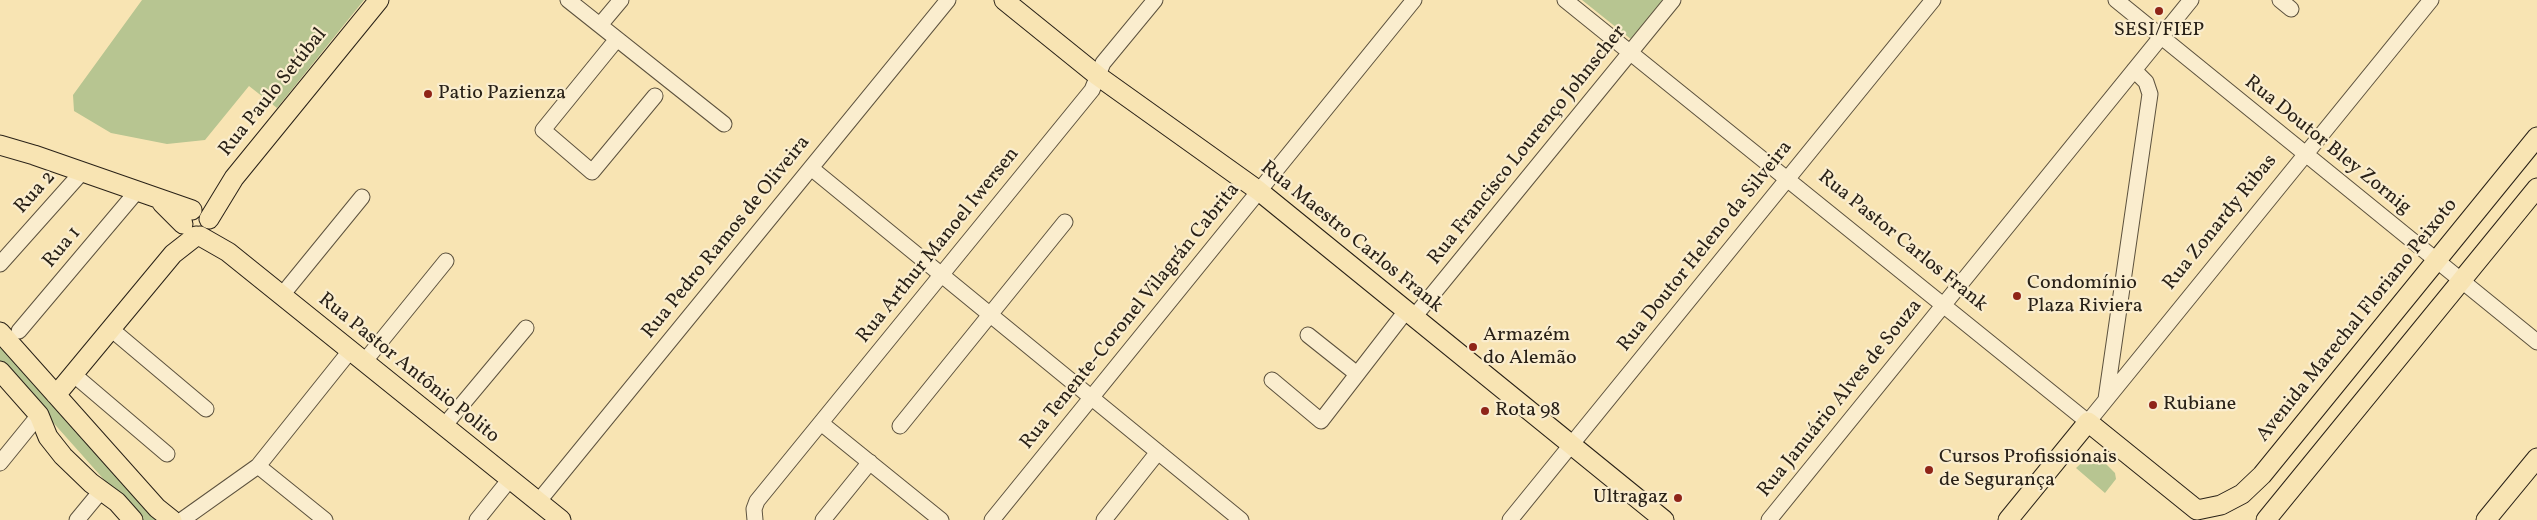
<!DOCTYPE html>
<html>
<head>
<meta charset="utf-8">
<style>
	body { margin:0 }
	canvas { display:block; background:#f8e4b3 }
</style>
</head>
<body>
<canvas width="2537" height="520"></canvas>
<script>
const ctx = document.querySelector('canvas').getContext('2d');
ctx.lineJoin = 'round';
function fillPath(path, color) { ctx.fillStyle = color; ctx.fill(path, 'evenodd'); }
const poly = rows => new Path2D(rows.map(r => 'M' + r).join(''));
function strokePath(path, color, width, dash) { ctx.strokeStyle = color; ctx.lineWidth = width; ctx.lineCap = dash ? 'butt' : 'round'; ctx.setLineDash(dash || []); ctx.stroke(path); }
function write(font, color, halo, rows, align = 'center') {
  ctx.font = font + ' Vollkorn,serif'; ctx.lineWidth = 4.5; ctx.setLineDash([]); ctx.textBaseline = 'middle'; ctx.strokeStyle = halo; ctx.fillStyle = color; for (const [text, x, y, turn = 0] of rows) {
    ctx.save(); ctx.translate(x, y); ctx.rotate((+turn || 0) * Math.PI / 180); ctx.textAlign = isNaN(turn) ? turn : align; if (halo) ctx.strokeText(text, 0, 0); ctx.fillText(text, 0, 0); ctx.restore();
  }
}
fillPath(poly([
	[142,0,364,0,277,108,249,86,205,140,167,144,111,133,74,111,73,95],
	[1582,0,1664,0,1632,40],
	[0,340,159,520,140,520,0,363],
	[2090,455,2097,455,2115,473,2116,479,2105,493,2076,468]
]), '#b7c591');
const minor = poly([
	[568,0,724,124],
	[1565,0,2088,422,2431,0],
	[2116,0,2537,342],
	[2280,0,2291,9],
	[600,25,621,0],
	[617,39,543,130,592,172,655,96],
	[811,168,1241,520],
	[0,264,83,171],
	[282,295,362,197],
	[1414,317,1673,0],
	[111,329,206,409],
	[19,331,138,190],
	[1308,335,1357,374],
	[364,362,446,261],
	[73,374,167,454],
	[1272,380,1321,421,1406,311],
	[2106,399,2150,94,2146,82,2134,70],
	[821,423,941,520],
	[444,426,526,328],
	[900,426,1065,222],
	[0,463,39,415],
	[258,466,325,520],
	[538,502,948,0],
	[77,520,101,491],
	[182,520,258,466,350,351],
	[477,520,510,479],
	[755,520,754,509,757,501,1092,90,1103,63,1155,0],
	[823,520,870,462],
	[992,520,1414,0],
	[1104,520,1158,452],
	[1510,520,1933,0],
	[1769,520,2191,0]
]);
const major = poly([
	[1004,0,1098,76,1259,191,1664,520],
	[0,145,34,155,192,210],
	[162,203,183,224],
	[209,219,234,178,379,0],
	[200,236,228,252,561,520],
	[0,332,157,508,172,520],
	[0,371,39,415,48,437,63,456,91,483,117,502,133,520],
	[56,395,173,254,196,236],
	[2008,520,2088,422,2197,510,2221,505,2242,494,2262,475,2537,137],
	[2266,520,2537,188],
	[2486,520,2537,458]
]);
strokePath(minor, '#5d523e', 17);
strokePath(major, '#292117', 21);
strokePath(minor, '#faedce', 15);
strokePath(major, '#f8e4b3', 19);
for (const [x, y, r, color] of [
	[2159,11,5,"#8f2418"],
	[428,94,5,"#8f2418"],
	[2017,296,5,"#8f2418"],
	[1473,347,5,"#8f2418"],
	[2153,405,5,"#8f2418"],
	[1485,411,5,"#8f2418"],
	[1929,470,5,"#8f2418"],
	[1678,498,5,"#8f2418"]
]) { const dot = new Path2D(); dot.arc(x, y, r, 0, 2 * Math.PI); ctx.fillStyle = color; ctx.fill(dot); strokePath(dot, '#faedce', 2); }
write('20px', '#292117', '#faedce', [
	["SESI/FIEP",2159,31,"center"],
	["Patio Pazienza",438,94],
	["Condomínio",2027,284],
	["Plaza Riviera",2027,307],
	["Armazém",1483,336],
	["do Alemão",1483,359],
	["Rubiane",2163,405],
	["Rota 98",1495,411],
	["Cursos Profissionais",1939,458],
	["de Segurança",1939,481],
	["Ultragaz",1668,498,"right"]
], 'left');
write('20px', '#292117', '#faedce', [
	["Rua Paulo Setúbal",274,93,-51],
	["Rua Francisco Lourenço Johnscher",1528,146,-51],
	["Rua Doutor Bley Zornig",2327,146,39],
	["Rua 2",36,193,-48],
	["Rua Zonardy Ribas",2221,223,-51],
	["Rua Pedro Ramos de Oliveira",727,238,-51],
	["Rua Maestro Carlos Frank",1351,238,39],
	["Rua Pastor Carlos Frank",1902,242,39],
	["Rua Arthur Manoel Iwersen",939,246,-51],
	["Rua Doutor Heleno da Silveira",1706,247,-51],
	["Rua 1",63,248,-50],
	["Rua Tenente-Coronel Vilagrán Cabrita",1131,317,-51],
	["Avenida Marechal Floriano Peixoto",2358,321,-51],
	["Rua Pastor Antônio Polito",408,369,39],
	["Rua Januário Alves de Souza",1841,399,-51]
]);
</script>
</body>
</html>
